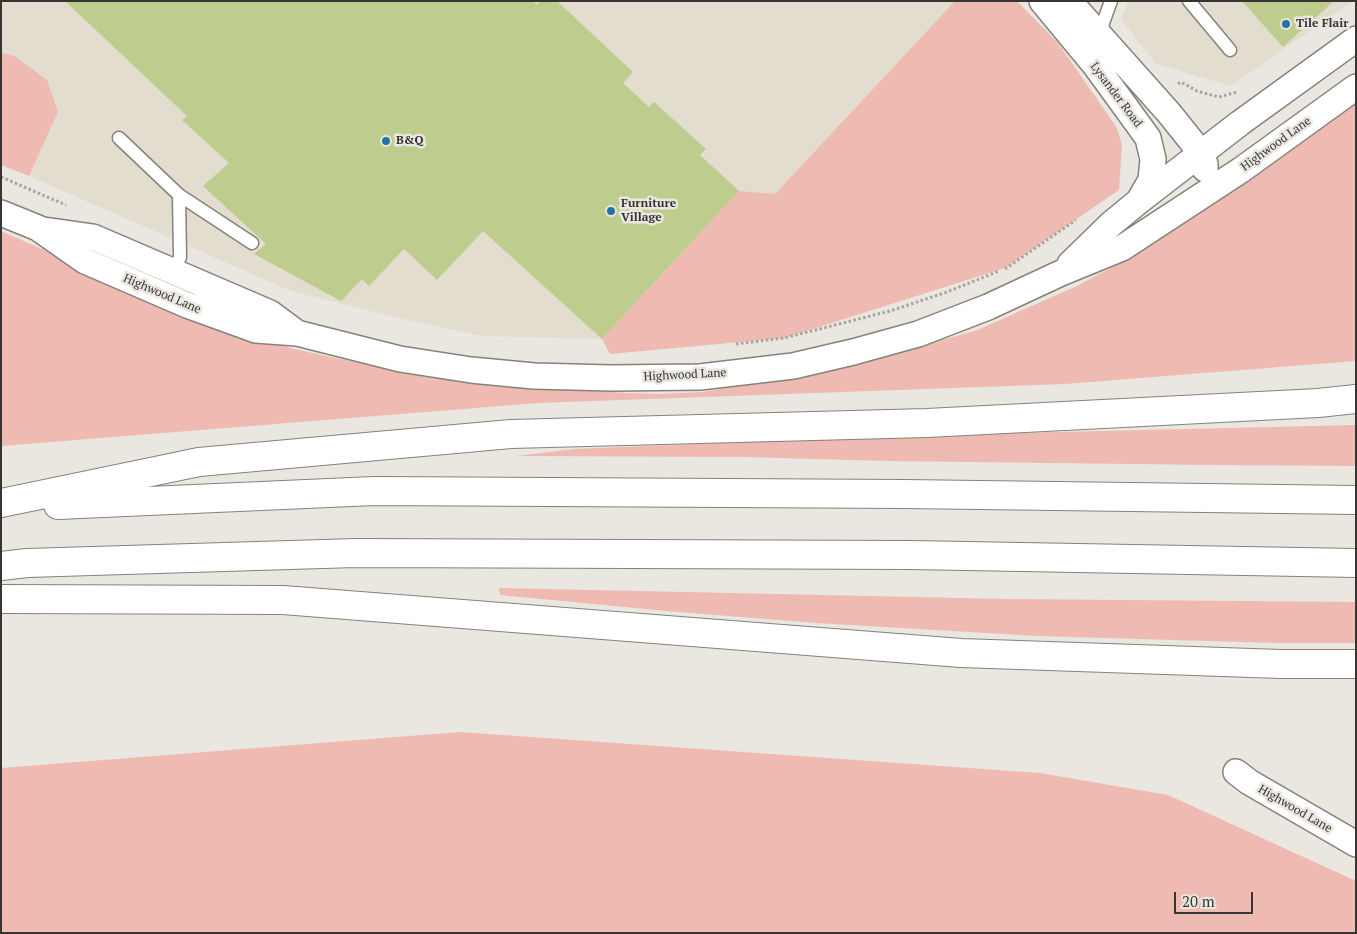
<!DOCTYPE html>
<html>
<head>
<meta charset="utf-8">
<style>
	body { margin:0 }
	#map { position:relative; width:1357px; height:934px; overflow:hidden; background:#eae7e0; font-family:"PT Serif",serif }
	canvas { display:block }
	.frame { position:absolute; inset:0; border:2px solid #363532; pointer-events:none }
	.scale { position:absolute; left:1174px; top:892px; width:79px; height:22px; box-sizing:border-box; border:2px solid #363532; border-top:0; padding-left:6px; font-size:15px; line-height:18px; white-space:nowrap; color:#363532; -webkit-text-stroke:4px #eae7e0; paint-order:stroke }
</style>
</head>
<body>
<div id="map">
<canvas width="1357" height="934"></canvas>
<div class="frame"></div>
<div class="scale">20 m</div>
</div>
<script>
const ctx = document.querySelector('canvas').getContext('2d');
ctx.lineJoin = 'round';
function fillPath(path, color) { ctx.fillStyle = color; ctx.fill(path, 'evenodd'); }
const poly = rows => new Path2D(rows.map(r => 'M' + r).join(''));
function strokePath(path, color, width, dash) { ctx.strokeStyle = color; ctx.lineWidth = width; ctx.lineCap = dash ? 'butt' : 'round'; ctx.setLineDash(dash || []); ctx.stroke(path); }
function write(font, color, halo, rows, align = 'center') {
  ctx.font = font + ' "PT Serif",serif'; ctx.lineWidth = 5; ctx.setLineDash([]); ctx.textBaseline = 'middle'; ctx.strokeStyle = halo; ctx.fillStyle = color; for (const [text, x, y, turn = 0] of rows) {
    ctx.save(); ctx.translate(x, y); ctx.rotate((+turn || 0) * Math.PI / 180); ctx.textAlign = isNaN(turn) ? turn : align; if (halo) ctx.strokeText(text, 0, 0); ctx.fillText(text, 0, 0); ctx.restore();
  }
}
fillPath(poly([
	[1,1,955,1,775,194,739,191,602,339,482,336,403,319,291,291,29,176,58,111,16,57,1,52],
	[1128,1,1353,1,1231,86,1156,64,1121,19]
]), '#e2ddcf');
fillPath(poly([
	[955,1,1017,1,1058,43,1117,128,1122,145,1119,190,1005,268,784,338,610,354,602,339,739,191,775,194],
	[1,52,16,57,47,80,58,112,29,176,1,165],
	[1356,99,1356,361,1065,384,538,403,1,446,1,231,175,307,294,349,430,378,536,387,626,393,658,394,703,392,830,370,975,331,1077,286,1127,259],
	[1356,425,1356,466,1213,465,888,461,743,457,516,456,574,449,889,436],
	[499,588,1008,599,1356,602,1356,643,1277,643,1037,636,816,623,666,611,500,595],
	[460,732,1040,773,1168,795,1356,881,1356,933,1,933,1,768]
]), '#efbab2');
fillPath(poly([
	[65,1,533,1,537,5,540,1,557,1,633,72,623,83,649,107,654,102,706,149,700,155,739,191,602,339,483,231,437,280,404,249,369,286,362,279,341,301,254,254,266,244,203,186,229,163,182,120,187,116],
	[1242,1,1334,1,1283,47]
]), '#becd8e');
const service = poly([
	[1189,1,1230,50],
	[1101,36,1103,23,1111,1],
	[119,138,179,195,252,243],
	[174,272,180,257,179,195]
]);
const minor = poly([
	[1042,1,1095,65,1148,138,1153,159,1151,180,1139,201],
	[1069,1,1169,113,1201,153,1205,164,1205,169],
	[1,213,38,228,85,261,187,305,256,330,297,333,400,359,471,370,534,376,611,378,700,377,793,366,853,352,918,334,988,307,1061,273,1122,248,1241,170,1356,87],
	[44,230,93,237,270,313,297,333],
	[1070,264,1111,224,1139,201,1240,123,1356,39],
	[1236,772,1249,782,1356,844]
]);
const motorway = poly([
	[1,503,199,462,511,434,927,423,1318,403,1356,399],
	[58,505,374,491,904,494,1356,500],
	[1,566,27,563,356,553,910,555,1356,563],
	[1,599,283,600,961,653,1281,664,1356,664]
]);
strokePath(service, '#84827b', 15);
strokePath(minor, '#84827b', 28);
strokePath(motorway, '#84827b', 30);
strokePath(poly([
	[1178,84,1181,82,1197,91,1219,97,1237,92],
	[1,177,66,205],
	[1005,269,1076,220],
	[736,344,784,338,890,311,947,292,999,271]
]), '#a6a49e', 3, [2.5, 2.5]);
strokePath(service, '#fff', 12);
strokePath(minor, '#fff', 25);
strokePath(motorway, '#fff', 28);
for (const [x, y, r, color] of [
	[1286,24,5,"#2471a3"],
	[386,141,5,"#2471a3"],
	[611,211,5,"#2471a3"]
]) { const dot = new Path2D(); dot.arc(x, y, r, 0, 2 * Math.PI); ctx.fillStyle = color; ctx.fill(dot); strokePath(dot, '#eae7e0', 2); }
write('bold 12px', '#363532', '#eae7e0', [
	["Tile Flair",1296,24],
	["B&Q",396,141],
	["Furniture",621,204],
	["Village",621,218]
], 'left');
write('12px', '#363532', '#eae7e0', [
	["Lysander Road",1116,95,53],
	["Highwood Lane",1276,144,-36],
	["Highwood Lane",162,294,23],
	["Highwood Lane",685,375,-3],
	["Highwood Lane",1295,809,30]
]);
</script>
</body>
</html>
